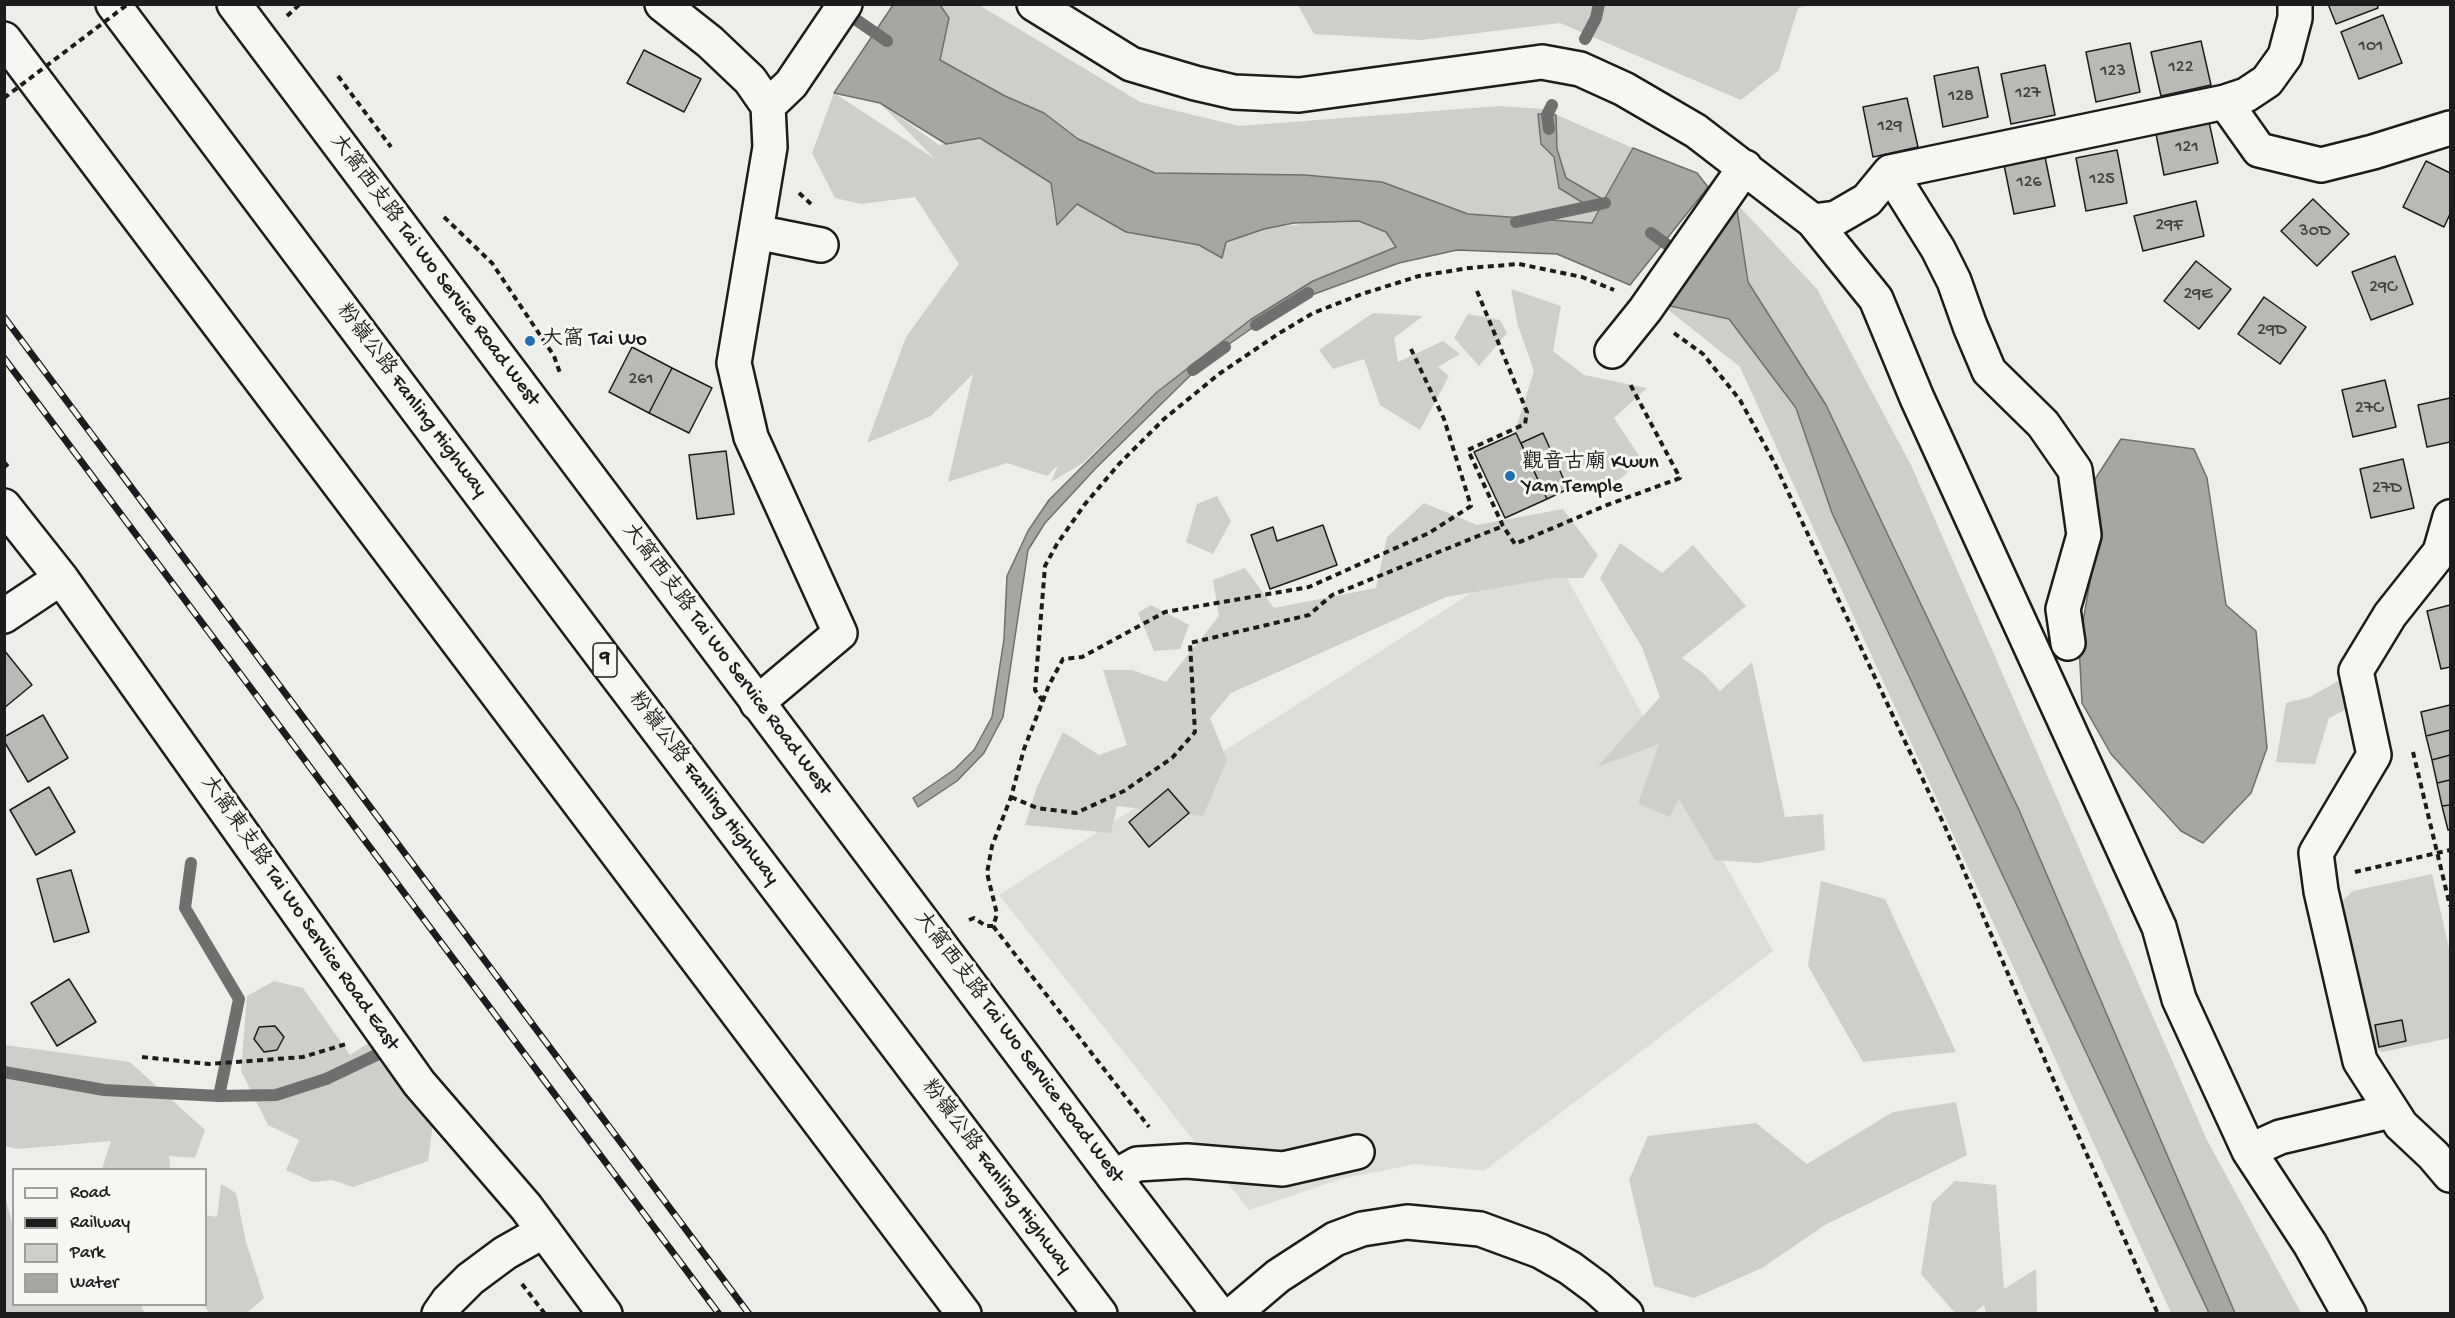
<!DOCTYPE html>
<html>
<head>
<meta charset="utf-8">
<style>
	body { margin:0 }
	#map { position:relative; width:2455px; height:1318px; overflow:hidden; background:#edede9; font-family:"Gochi Hand",sans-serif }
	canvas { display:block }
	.frame { position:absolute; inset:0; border:6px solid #1c1c1c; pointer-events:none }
	.legend { position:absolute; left:12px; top:1168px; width:195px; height:138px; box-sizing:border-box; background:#f6f6f2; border:2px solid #9f9f9c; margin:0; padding:8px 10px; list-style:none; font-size:18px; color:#1c1c1c }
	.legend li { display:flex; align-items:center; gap:12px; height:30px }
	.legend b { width:30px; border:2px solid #9f9f9c }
</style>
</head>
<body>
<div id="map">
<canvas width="2455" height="1318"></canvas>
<div class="frame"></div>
<ul class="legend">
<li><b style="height:8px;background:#f6f6f2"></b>Road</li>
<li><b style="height:8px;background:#1c1c1c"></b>Railway</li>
<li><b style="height:16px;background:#cececb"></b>Park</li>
<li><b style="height:16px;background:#a6a6a3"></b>Water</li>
</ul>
</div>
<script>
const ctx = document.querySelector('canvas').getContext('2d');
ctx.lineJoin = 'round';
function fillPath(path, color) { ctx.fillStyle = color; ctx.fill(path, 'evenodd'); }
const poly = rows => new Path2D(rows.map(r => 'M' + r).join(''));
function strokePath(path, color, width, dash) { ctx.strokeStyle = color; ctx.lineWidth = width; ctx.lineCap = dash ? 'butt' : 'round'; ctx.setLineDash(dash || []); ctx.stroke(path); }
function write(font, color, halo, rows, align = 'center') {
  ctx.font = font + ' "Gochi Hand","LXGW WenKai TC",sans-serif'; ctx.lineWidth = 6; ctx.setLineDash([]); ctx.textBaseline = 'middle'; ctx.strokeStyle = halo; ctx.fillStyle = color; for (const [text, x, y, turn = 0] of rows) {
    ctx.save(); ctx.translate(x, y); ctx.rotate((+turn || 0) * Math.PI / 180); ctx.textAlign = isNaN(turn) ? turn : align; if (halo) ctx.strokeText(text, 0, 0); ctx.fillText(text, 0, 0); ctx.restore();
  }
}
fillPath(poly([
	[1548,544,1773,951,1484,1171,1416,1164,1341,1179,1249,1210,999,895]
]), '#ddddda');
fillPath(poly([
	[940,5,979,5,1140,102,1239,126,1499,106,1543,109,1633,148,1589,229,1473,216,1382,182,1305,175,1163,177,1078,139,1044,113,1010,99,940,60,949,19],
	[1298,5,1808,5,1798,8,1779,70,1741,100,1560,23,1421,40,1314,34],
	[834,93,935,159,880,103,939,145,980,138,1051,183,1053,209,1057,225,1076,204,1126,232,1199,245,1221,258,1226,242,1259,229,1353,218,1386,232,1397,248,1313,281,1250,320,1157,391,1083,463,1051,482,1058,465,1047,476,1007,463,948,482,973,374,931,416,867,443,906,337,959,264,915,197,861,204,835,198,812,153],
	[1736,203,1817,289,1911,465,2207,1140,2301,1313,2171,1313,1740,367,1661,304],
	[1511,289,1561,306,1553,351,1584,375,1647,388,1614,418,1640,457,1623,477,1599,491,1554,482,1505,463,1534,371,1518,326],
	[1373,313,1423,316,1394,338,1398,362,1443,341,1460,354,1438,367,1449,376,1420,430,1380,405,1364,359,1333,369,1319,350],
	[1468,314,1500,320,1507,333,1479,366,1454,338],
	[1217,496,1231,521,1213,554,1186,542,1197,504],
	[1424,503,1477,525,1563,509,1598,555,1583,578,1554,578,1446,597,1231,693,1210,718,1227,760,1203,816,1117,806,1111,833,1025,825,1037,787,1063,732,1099,755,1127,745,1103,670,1132,670,1166,682,1219,616,1213,580,1245,568,1274,608,1376,588,1387,537],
	[1620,543,1662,573,1693,545,1746,606,1682,658,1703,673,1720,691,1752,662,1785,817,1823,814,1825,850,1758,863,1715,860,1679,799,1670,817,1638,804,1659,744,1597,767,1660,697,1642,647,1600,578],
	[1151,605,1189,625,1180,649,1154,651,1138,613],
	[2345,677,2353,706,2329,718,2315,764,2276,762,2286,703,2310,697],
	[2432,874,2450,952,2450,1038,2382,1052,2370,1045,2341,909,2344,899,2353,891],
	[1821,881,1885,899,1956,1052,1863,1062,1808,966],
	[274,981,303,988,350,1055,400,1023,438,1085,428,1161,353,1187,332,1180,313,1182,286,1170,299,1140,268,1125,241,1071,247,996],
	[5,1045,130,1062,205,1130,195,1158,169,1156,170,1169,102,1169,111,1141,18,1149,5,1146],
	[1956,1102,1967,1155,1825,1225,1762,1268,1694,1298,1654,1286,1629,1180,1648,1136,1756,1123,1807,1164,1893,1112],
	[1955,1181,1996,1185,2004,1289,2036,1269,2037,1313,1986,1313,1984,1305,1974,1313,1955,1313,1921,1274,1932,1203],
	[221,1184,236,1193,246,1242,264,1298,247,1313,209,1313,204,1305,206,1215,217,1217],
	[5,1195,13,1227,14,1304,141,1305,144,1313,5,1313]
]), '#cececb');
const water = poly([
	[893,5,940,5,949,18,940,60,1005,96,1044,113,1078,139,1155,173,1305,175,1382,182,1468,214,1592,223,1599,210,1593,209,1559,188,1554,157,1541,144,1538,114,1556,115,1557,149,1566,178,1604,200,1633,148,1697,173,1708,187,1630,285,1557,254,1457,250,1399,263,1287,304,1206,360,1096,468,1045,523,1028,550,1003,717,984,753,957,781,918,807,913,798,955,769,974,750,992,717,1004,639,1007,576,1028,531,1049,500,1157,392,1250,320,1313,281,1396,247,1386,232,1359,221,1294,223,1264,229,1226,242,1222,258,1199,245,1126,232,1077,204,1057,225,1051,183,980,138,946,144,880,103,834,93,893,5],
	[1736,203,1748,282,1826,405,2019,810,2235,1313,2209,1313,1832,513,1796,408,1729,319,1661,304,1736,203],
	[2121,439,2194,449,2207,478,2226,605,2256,631,2267,748,2251,793,2203,843,2181,831,2111,754,2082,703,2079,644,2095,553,2090,487,2121,439]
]);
fillPath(water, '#a6a6a3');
strokePath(water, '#6f6f6d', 1.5);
strokePath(poly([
	[842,10,887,41],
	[1585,39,1596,18,1599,4],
	[1549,129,1547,115,1552,105],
	[1516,222,1605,203],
	[1651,233,1683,256],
	[1256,325,1308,293],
	[1193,370,1225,347],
	[4,1072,104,1090,219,1096,239,999,185,908,191,863],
	[219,1096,276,1095,326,1079,391,1048]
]), '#6f6f6d', 12);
const building = poly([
	[2328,4,2377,4,2378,8,2336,24,2328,4],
	[2383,15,2402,63,2359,79,2341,32,2383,15],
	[2201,41,2211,85,2161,96,2151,52,2201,41],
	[2130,43,2140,92,2096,102,2086,52,2130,43],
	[644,50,701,79,684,112,627,83,644,50],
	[2045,65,2055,115,2011,124,2001,74,2045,65],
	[1978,67,1988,117,1943,127,1934,76,1978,67],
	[1907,98,1918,147,1873,157,1863,107,1907,98],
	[2209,122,2218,163,2164,175,2156,134,2209,122],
	[2117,150,2127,203,2086,211,2076,158,2117,150],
	[2044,152,2055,206,2014,214,2003,160,2044,152],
	[2426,161,2450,173,2450,214,2444,227,2403,207,2426,161],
	[2313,199,2349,234,2317,266,2281,231,2313,199],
	[2196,201,2204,236,2143,251,2134,216,2196,201],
	[2395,256,2413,304,2371,320,2352,272,2395,256],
	[2196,261,2231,289,2199,329,2164,301,2196,261],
	[2264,297,2306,327,2280,364,2238,334,2264,297],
	[632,347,672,368,649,413,609,392,632,347],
	[672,368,712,388,689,433,649,413,672,368],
	[2385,380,2396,427,2353,437,2342,390,2385,380],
	[2450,398,2450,442,2427,447,2418,405,2450,398],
	[1516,433,1547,499,1505,518,1474,452,1516,433],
	[1543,433,1568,489,1547,499,1521,443,1543,433],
	[726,451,734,514,697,519,689,455,726,451],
	[2403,459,2414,508,2371,518,2360,469,2403,459],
	[1323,525,1337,565,1270,589,1251,535,1273,527,1277,541,1323,525],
	[2450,605,2450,667,2441,669,2427,611,2450,605],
	[4,650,32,685,4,708,4,650],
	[2450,705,2450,730,2426,736,2421,712,2450,705],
	[43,715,68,758,28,782,4,741,4,737,43,715],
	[2450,730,2450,755,2432,760,2426,736,2450,730],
	[2450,755,2450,780,2437,783,2432,760,2450,755],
	[2450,780,2450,805,2442,806,2437,783,2450,780],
	[49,787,75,832,36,855,10,810,49,787],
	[1168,789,1189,813,1149,847,1129,822,1168,789],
	[2450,805,2450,830,2448,830,2442,806,2450,805],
	[71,870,89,932,54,942,37,879,71,870],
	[69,979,96,1022,57,1046,31,1003,69,979],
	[2402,1020,2406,1041,2379,1047,2375,1025,2402,1020],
	[275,1026,284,1037,277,1050,264,1052,254,1039,259,1027,275,1026]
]);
fillPath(building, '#b9b9b6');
strokePath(building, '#1c1c1c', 1.5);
const minor = poly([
	[662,4,710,42,750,80,768,106,770,147,734,363,751,437,840,633,757,703],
	[1034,4,1131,64,1195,83,1234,92,1299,95,1542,62,1580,69,1624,89,1696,131,1813,221,1876,299,1917,398,2159,927,2179,999,2249,1151,2310,1244,2349,1314],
	[2225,102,2246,95,2267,81,2285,56,2295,18,2295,4],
	[768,106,791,84,845,4],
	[1890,172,1938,249,1954,281,1970,326,1989,371,2043,424,2075,470,2084,535,2063,609,2068,643],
	[1813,221,1836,218,1867,200,1890,172,2225,102,2259,150,2321,165,2373,152,2450,128],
	[756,232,821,245],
	[1612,351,1645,310,1745,167],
	[4,506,61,578,419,1083,526,1207,605,1314],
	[2450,517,2440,552,2390,615,2356,671,2374,755,2316,853,2321,891,2360,1061,2401,1125,2433,1155,2450,1175],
	[4,616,61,578],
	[2249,1151,2280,1137,2391,1111],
	[1114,1177,1137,1164,1187,1161,1283,1169,1357,1152],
	[439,1314,448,1301,470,1279,505,1253,544,1231],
	[1233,1314,1278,1276,1335,1239,1362,1229,1407,1222,1480,1229,1540,1251,1570,1268,1597,1288,1626,1314]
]);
const major = poly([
	[234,4,1114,1177,1219,1314]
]);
const highway = poly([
	[113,4,612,669,1100,1314],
	[4,39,964,1314]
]);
strokePath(minor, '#1c1c1c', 38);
strokePath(major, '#1c1c1c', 38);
strokePath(highway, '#1c1c1c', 38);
strokePath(poly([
	[287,16,300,4],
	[338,76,391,147],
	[799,193,811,204],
	[444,217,492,263,554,356,560,373],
	[1477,291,1527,412,1525,424,1468,450,1503,526,1515,544,1607,505,1680,478,1630,384],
	[1674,333,1703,354,1740,400,1774,462,1946,829,2050,1072,2158,1314],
	[4,462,9,468],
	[1043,701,1035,690,1045,566,1057,544,1085,504,1119,464,1164,419,1219,374,1278,334,1313,313,1362,294,1419,276,1469,268,1519,264,1582,277,1614,290],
	[2413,752,2450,906],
	[1011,797,1037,808,1076,813,1124,791,1172,758,1195,732,1190,643,1309,615,1332,595,1503,526],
	[2355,872,2450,850],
	[969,920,974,918,986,926,993,926,997,914,987,873,992,846,1011,797,1024,749,1049,685,1063,659,1082,657,1165,612,1309,587,1429,533,1471,506,1444,419,1411,349],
	[993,926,1149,1127],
	[142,1057,209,1064,303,1057,346,1044],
	[522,1284,545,1314]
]), '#1c1c1c', 4, [6, 4.5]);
strokePath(minor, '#f6f6f2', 33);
strokePath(major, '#f6f6f2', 33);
strokePath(highway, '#f6f6f2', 33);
const rail = poly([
	[4,317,749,1314],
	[4,358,719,1314]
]);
strokePath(rail, '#1c1c1c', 7);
strokePath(rail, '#f6f6f2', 4.5, [14]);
strokePath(poly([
	[4,98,128,4]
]), '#1c1c1c', 4, [6, 4.5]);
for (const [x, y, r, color] of [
	[530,341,6,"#1f6fb2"],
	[1510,476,6,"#1f6fb2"]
]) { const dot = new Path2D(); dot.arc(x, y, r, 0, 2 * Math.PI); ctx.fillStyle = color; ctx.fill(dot); strokePath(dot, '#f6f6f2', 2); }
write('18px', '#434342', null, [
	["101",2371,47],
	["122",2181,68],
	["123",2113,72],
	["127",2028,94],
	["128",1961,97],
	["129",1890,127],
	["121",2187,148],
	["125",2102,180],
	["126",2029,183],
	["29F",2169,226],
	["30D",2315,232],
	["29C",2383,288],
	["29E",2198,295],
	["29D",2272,331],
	["261",641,380],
	["27C",2369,409],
	["27D",2387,489]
]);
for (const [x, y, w] of [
	[605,660,24]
]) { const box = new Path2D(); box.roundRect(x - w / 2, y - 17, w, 34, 4.5); ctx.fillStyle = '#f6f6f2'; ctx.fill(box); strokePath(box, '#1c1c1c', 1.5); }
write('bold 20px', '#1c1c1c', null, [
	["9",605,660]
]);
write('21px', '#1c1c1c', '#f6f6f2', [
	["大窩西支路 Tai Wo Service Road West",434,271,53],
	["粉嶺公路 Fanling Highway",411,401,53],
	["大窩西支路 Tai Wo Service Road West",726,660,53],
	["粉嶺公路 Fanling Highway",703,789,53],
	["大窩東支路 Tai Wo Service Road East",299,914,55],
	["大窩西支路 Tai Wo Service Road West",1018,1048,53],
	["粉嶺公路 Fanling Highway",996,1177,53]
]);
write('21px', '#1c1c1c', '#f6f6f2', [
	["大窩 Tai Wo",542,341],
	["觀音古廟 Kwun",1522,464],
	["Yam Temple",1522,488]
], 'left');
</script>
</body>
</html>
